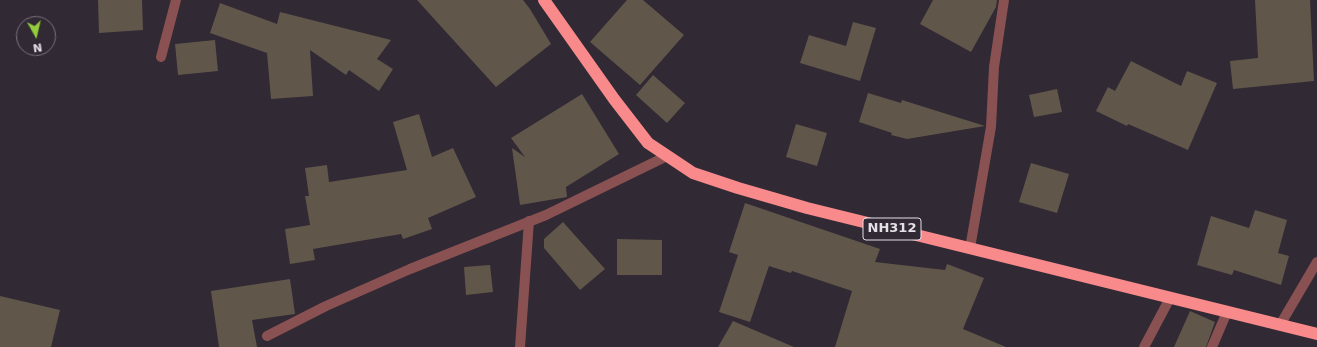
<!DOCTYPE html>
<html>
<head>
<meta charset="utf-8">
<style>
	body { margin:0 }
	#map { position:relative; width:1317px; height:347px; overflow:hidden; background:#312934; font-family:"DejaVu Sans",sans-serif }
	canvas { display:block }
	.north { position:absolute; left:16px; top:16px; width:40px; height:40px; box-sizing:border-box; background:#312934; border:1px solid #79727c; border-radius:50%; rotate:172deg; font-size:11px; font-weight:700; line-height:16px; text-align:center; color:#e5e0e7 }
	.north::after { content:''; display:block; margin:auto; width:14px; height:18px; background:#94cc3c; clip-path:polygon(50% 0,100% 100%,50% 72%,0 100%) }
</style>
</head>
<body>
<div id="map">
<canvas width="1317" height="347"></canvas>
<div class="north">N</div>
</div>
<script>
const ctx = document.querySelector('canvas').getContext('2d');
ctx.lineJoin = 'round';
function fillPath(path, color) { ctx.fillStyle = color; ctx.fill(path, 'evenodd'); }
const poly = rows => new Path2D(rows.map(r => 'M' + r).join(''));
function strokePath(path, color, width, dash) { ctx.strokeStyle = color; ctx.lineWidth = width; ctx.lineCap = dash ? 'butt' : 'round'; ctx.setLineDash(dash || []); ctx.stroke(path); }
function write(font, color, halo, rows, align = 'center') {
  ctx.font = font + ' "DejaVu Sans",sans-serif'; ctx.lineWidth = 3; ctx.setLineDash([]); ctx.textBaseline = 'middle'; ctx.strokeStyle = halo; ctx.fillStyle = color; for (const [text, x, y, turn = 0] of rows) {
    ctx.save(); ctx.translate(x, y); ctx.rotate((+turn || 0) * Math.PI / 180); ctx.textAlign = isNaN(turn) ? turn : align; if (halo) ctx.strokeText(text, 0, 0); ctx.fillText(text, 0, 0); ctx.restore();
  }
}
fillPath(poly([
	[98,0,142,0,143,30,99,33],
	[417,0,523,0,530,9,551,44,496,87],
	[627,0,643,0,684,35,640,85,590,42],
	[933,0,997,0,996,7,971,52,920,24],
	[1255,0,1310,0,1314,81,1233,89,1230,61,1258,58],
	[220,3,277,24,280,12,391,40,377,59,393,69,379,91,349,70,346,75,310,50,313,96,271,99,267,53,210,33],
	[853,22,876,28,860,81,800,63,809,35,846,46],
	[215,40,218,71,178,75,175,44],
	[1131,61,1181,86,1187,71,1217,83,1188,150,1128,124,1127,126,1096,111,1108,87,1115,91],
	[653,75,685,103,667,123,636,95],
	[1057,89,1062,112,1034,117,1029,95],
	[868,93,901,103,902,100,985,126,907,139,891,135,892,133,859,122],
	[582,94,619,154,566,187,567,197,520,205,512,148,525,157,511,138],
	[419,114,432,157,453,148,476,197,428,218,432,229,403,239,401,234,313,249,315,260,290,264,285,229,310,225,305,196,309,196,305,168,327,165,329,182,407,170,393,122],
	[796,124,827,133,817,166,786,157],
	[1031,163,1069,174,1057,213,1019,202],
	[745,203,880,249,875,262,945,270,947,264,984,278,963,329,1006,347,835,347,852,291,792,271,791,273,769,266,750,322,719,312,738,255,729,252],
	[1255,210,1287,220,1278,253,1289,256,1281,285,1234,270,1232,275,1197,265,1211,216,1249,228],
	[563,222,605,269,580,290,544,248,544,239],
	[617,239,662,240,662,275,617,275],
	[490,265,493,292,466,295,464,267],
	[290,279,295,314,252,320,257,347,219,347,211,291],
	[0,296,60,310,51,347,0,347],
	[1190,311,1215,322,1206,347,1174,347],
	[733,321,794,347,718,347]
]), '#61564a');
strokePath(poly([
	[161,57,176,0],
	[970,248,991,127,994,67,1004,0],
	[1280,325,1317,262],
	[267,336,326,306,410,269,546,215,667,156],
	[520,347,529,221],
	[1144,347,1170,298],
	[1212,347,1227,312]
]), '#895151', 10);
strokePath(poly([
	[544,0,614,99,648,143,693,173,738,188,807,208,1317,334]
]), '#f88a8b', 12);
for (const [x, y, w] of [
	[892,229,58]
]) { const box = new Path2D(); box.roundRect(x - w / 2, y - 11, w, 22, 3); ctx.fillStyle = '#312934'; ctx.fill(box); strokePath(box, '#e5e0e7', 1); }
write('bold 13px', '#e5e0e7', null, [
	["NH312",892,229]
]);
</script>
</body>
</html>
